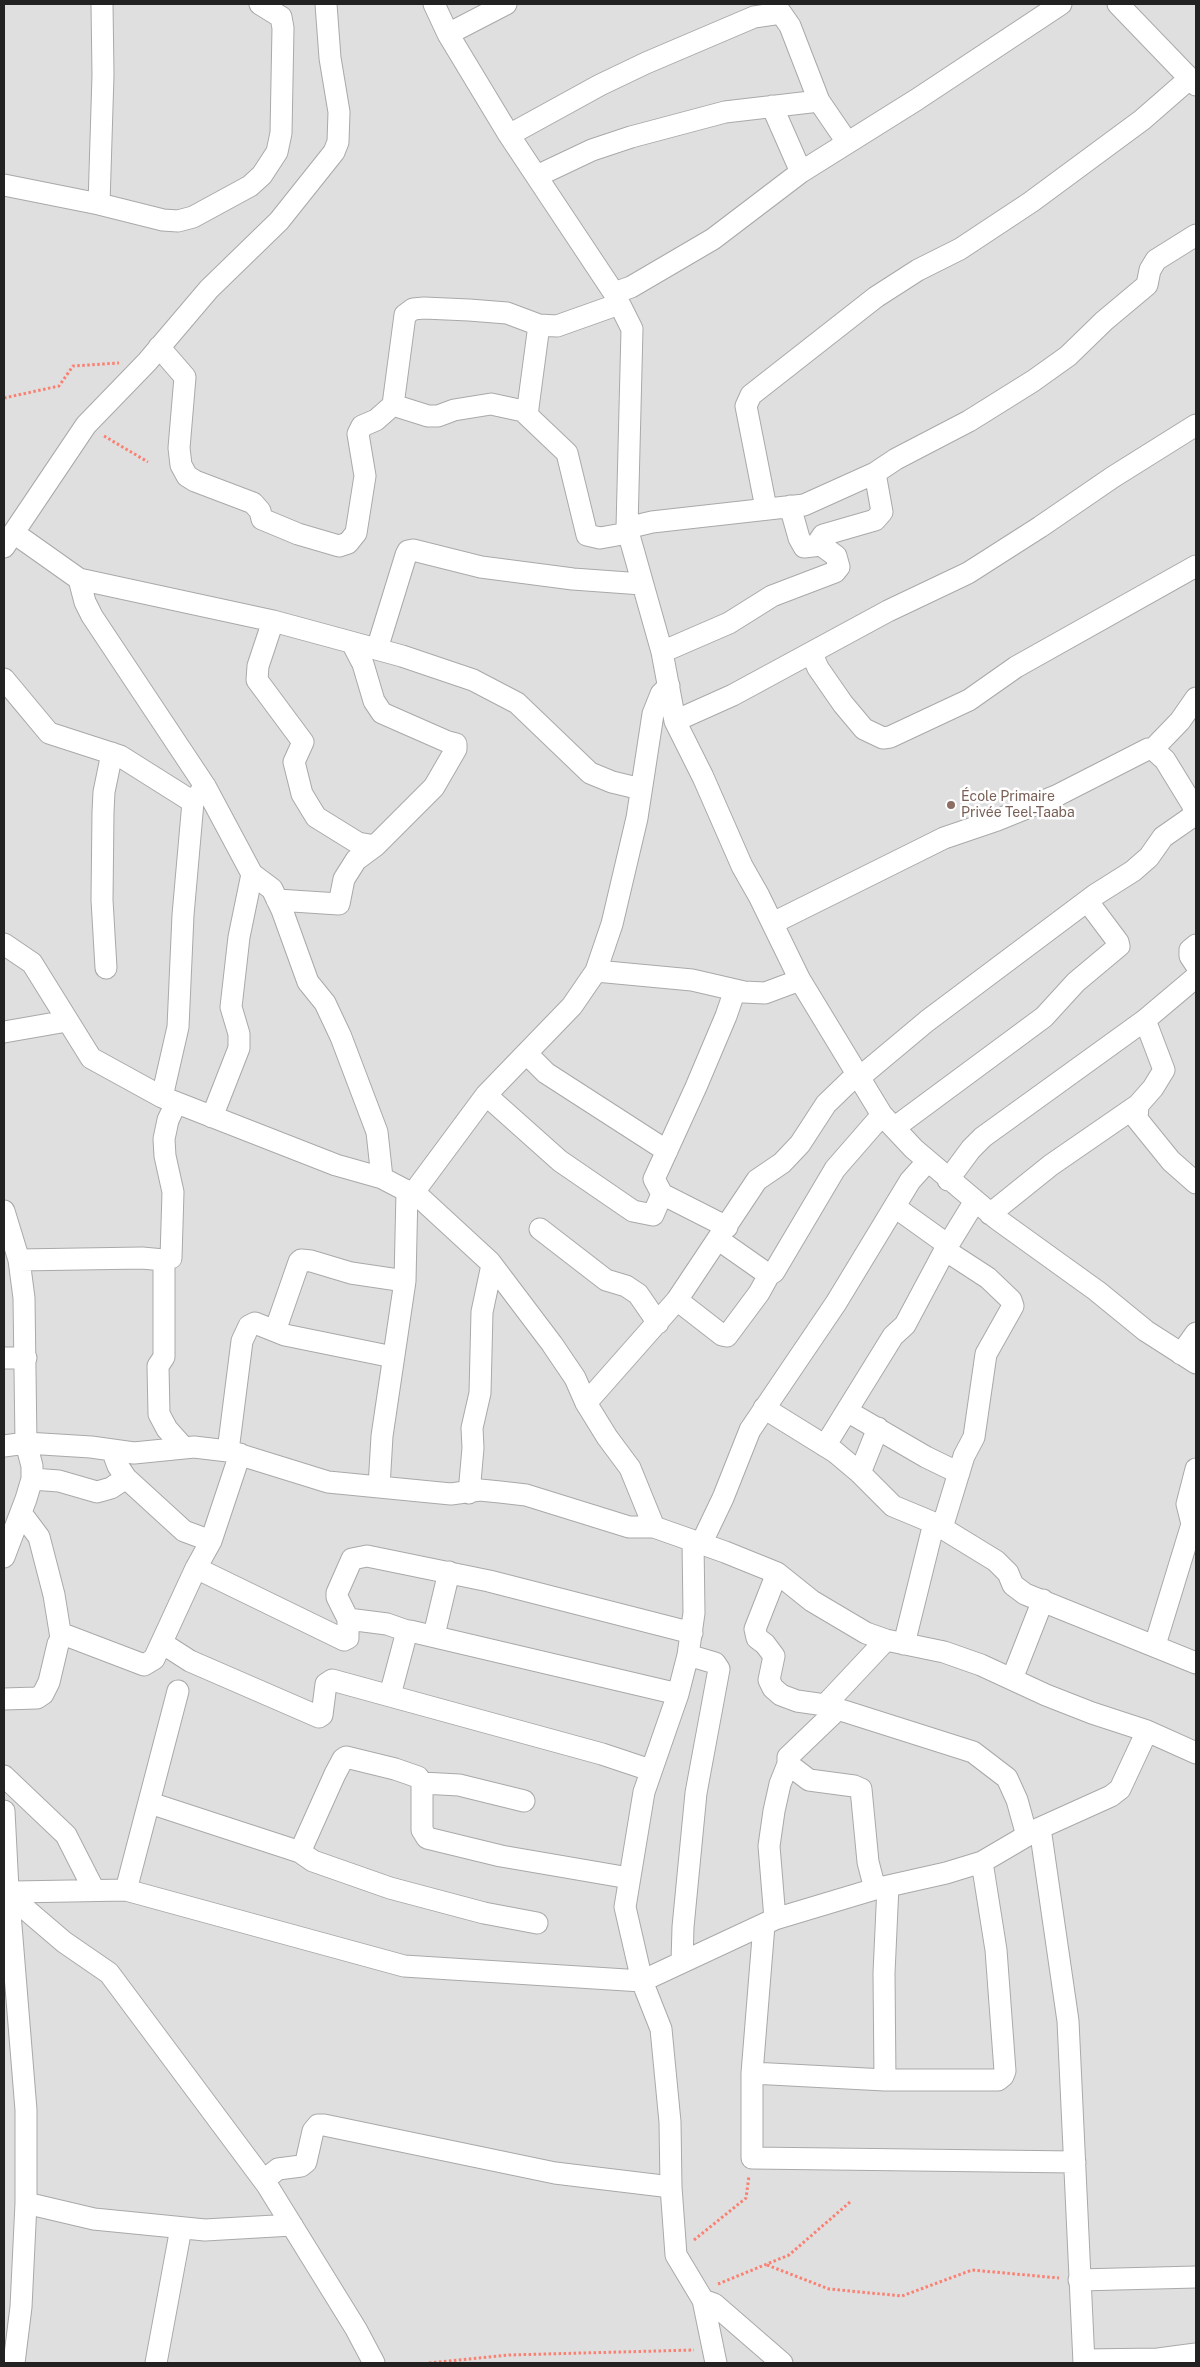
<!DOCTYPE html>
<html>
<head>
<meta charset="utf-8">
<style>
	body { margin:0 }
	#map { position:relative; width:1200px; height:2367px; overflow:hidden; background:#f2efe9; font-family:"Public Sans",sans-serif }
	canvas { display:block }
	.frame { position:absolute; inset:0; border:5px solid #222; pointer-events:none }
</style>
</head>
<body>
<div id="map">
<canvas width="1200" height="2367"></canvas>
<div class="frame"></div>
</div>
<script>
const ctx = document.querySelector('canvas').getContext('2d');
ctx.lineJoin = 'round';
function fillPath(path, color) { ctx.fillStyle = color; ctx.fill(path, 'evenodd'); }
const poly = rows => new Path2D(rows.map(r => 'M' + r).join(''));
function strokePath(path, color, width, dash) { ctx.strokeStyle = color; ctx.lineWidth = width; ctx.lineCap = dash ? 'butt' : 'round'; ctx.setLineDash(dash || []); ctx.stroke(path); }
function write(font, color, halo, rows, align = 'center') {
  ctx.font = font + ' "Public Sans",sans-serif'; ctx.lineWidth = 5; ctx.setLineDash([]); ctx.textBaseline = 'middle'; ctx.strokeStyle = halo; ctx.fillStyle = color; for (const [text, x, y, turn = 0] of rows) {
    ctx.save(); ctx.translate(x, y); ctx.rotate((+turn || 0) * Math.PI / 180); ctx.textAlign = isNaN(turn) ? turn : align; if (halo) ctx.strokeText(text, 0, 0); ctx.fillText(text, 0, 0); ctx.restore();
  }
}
fillPath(poly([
	[4,4,1196,4,1196,2363,4,2363]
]), '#e0dfdf');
const street = poly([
	[434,4,448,34,509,135,614,293,632,329,627,528,662,652,675,721,703,777,742,866,759,896,800,980,882,1115,914,1149,997,1219,1097,1291,1146,1331,1196,1363],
	[1118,4,1196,85],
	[448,34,506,4],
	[772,106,801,172],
	[509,135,600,85,646,63,754,17,781,13,790,26,819,101,847,142],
	[537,176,592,150,631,137,725,112,819,101],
	[4,185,99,204,163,220,178,221,193,217,250,186,262,175,277,152,281,133,283,28,281,17,260,4],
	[99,204,103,75,102,4],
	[614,293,631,287,713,239,801,172,916,100,1061,4],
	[539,325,527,415,567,453,587,535,600,538,628,533],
	[159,347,185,377,179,448,181,465,187,476,195,481,253,503,260,511,262,519,298,534,339,546,348,543,356,533,365,476,358,434,362,426,376,420,393,405,405,315,413,309,424,308,469,310,507,313,539,325,557,326,619,304],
	[393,405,428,416,438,416,454,410,491,404,528,412],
	[790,506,799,538,804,547,821,545],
	[766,508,746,406,751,395,876,297,918,270,960,249,1031,202,1142,120,1189,79],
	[627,528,652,522,804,505,875,473,896,459,969,421,1033,381,1068,356,1104,321,1147,285,1150,270,1156,260,1196,235],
	[14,533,79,579,85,602,92,616,205,786,252,874,272,889,282,910,308,982,325,1003,341,1037,377,1132,382,1178],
	[4,547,86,425,147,362,209,289,279,221,334,152,338,142,339,112,330,58,326,4],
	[79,579,273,621,402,656,473,680,517,703,590,773,612,782,641,789],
	[273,621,258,666,257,680,303,742,294,762,302,794,316,817,358,843,375,846],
	[377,649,406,555,408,551,413,550,481,567,573,579,642,584],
	[662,652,729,623,772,596,835,572,839,567,836,556,821,545,819,541,823,535,875,520,882,512,875,473],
	[812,654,818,668,843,704,864,729,883,738,890,737,969,700,1016,667,1196,566],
	[4,679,49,733,120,756,193,802],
	[675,721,733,695,888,611,968,573,1040,527,1113,477,1196,425],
	[1153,749,1180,721,1196,698],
	[277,900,339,904,344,879,356,860,375,846,434,787,456,749,456,744,448,742,382,713,374,701,363,664,352,643],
	[773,923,944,838,997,820,1056,796,1148,749,1153,749,1165,760,1192,804,1196,816],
	[4,944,32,963,91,1058,162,1097,336,1165,382,1178,407,1191,414,1192,490,1262,552,1344,575,1378,586,1403,607,1437,630,1468,654,1527],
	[1196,945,1190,950,1190,956,1196,965],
	[106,968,102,900,103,812,104,792,112,753],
	[596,971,692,980,744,992,765,993,800,980],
	[1145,1020,1164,1070,1153,1088,1138,1105,1137,1119,1171,1161,1196,1183],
	[4,1032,67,1021],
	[527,1054,546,1073,667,1151],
	[860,1077,927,1021,1095,895,1133,871,1149,857,1163,837,1196,814],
	[486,1095,560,1161,633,1211,653,1215,662,1194],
	[162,1097,178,1027,183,915,193,802,205,786],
	[212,1117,239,1048,239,1034,231,1007,239,937,252,874],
	[894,1128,1044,1017,1076,982,1119,946,1118,942,1088,902],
	[948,1180,971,1149,983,1137,1145,1020,1196,977],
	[414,1192,486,1095,572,1006,596,971,612,924,637,818,653,714,661,694,669,686],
	[895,1207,948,1245],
	[4,1211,19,1260,24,1298,26,1443,32,1466,32,1479,26,1499,4,1557],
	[990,1214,1051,1165,1138,1105],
	[727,1227,662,1194,654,1179,696,1087,726,1016,735,990],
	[540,1229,606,1280,626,1286,638,1294,658,1323],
	[719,1240,769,1275,774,1272,835,1169,882,1115],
	[19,1260,142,1258,164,1260,171,1258,173,1192,165,1156,164,1139,168,1120,176,1103],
	[164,1260,164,1357,158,1366,159,1414,167,1429,184,1448],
	[677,1300,722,1335,727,1336,759,1293,769,1275],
	[275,1331,299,1262,301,1260,311,1261,351,1273,405,1281],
	[1181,1354,1196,1333],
	[4,1358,26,1358],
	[586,1403,677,1300,757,1180,782,1163,800,1144,826,1104,857,1074],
	[764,1408,835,1452,860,1473,893,1506,934,1523,996,1561,1008,1573,1013,1585,1025,1594,1196,1663],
	[847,1411,926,1457,959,1473],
	[4,1446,26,1443,91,1447,134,1453,194,1447,228,1451,328,1482,451,1494,480,1490,500,1492,526,1495,629,1527,654,1527,725,1552,777,1573,812,1601,866,1633,886,1640,944,1652,981,1665,1046,1695,1092,1713,1147,1731,1196,1753],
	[825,1446,893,1336,905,1325,945,1250,975,1201],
	[112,1450,118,1466,126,1478,184,1531,211,1541],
	[228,1451,242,1341,249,1326,255,1323,285,1335,393,1357],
	[860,1473,878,1428],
	[32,1479,59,1481,97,1492,111,1488,126,1478],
	[379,1487,382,1436,405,1281,407,1191],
	[469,1493,473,1448,472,1428,480,1393,482,1312,492,1265],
	[21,1513,39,1537,54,1595,61,1638],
	[942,1528,964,1456,974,1437,986,1354,1013,1306,1011,1300,988,1278,945,1250],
	[693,1542,694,1613,688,1655,678,1694,644,1792,625,1907,642,1981,661,2029,670,2122,671,2187,676,2255,703,2300,716,2363],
	[701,1544,723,1498,750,1430,836,1303,910,1181,927,1162],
	[196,1568,344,1640,348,1638,348,1619,337,1597,337,1593,352,1559,367,1556,489,1581,692,1633],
	[777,1573,755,1629,757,1638,765,1644,774,1656,769,1680,773,1688,781,1695,797,1701,825,1705,973,1752,1007,1778,1017,1800,1027,1836],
	[348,1619,387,1624,407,1631],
	[434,1635,449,1572],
	[162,1643,190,1661,319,1717,322,1715,326,1684,332,1680,602,1754,650,1770],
	[904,1644,934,1523],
	[1155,1645,1192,1524,1187,1504,1196,1469],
	[1012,1679,1043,1600],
	[390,1695,406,1635,410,1631,678,1694],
	[4,1699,37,1698,43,1694,49,1682,58,1644,61,1638,68,1636,144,1665,154,1659,196,1568,211,1541,240,1454],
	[825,1705,886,1640],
	[837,1710,788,1757,788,1764,809,1780,854,1786,861,1789,868,1862,875,1889],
	[4,1776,66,1835,94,1890],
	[422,1783,422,1830,427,1838,501,1856,629,1878],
	[150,1803,300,1852,313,1861,390,1888,484,1913,537,1923],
	[4,1811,8,1889,26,2110,26,2203,21,2307,14,2363],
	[1040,1828,1068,2021,1084,2363],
	[300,1852,335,1774,343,1759,346,1757,395,1769,418,1777,422,1783,459,1785,524,1801],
	[4,1888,14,1892,126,1890,404,1966,642,1981,775,1919,875,1889,946,1873,982,1862,1040,1828,1111,1796,1120,1789,1147,1731],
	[126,1890,178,1691],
	[9,1898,16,1901,64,1942,109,1973,267,2185,356,2329,374,2363],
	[775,1919,769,1846,774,1811,780,1784,788,1764],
	[764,1925,752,2073,752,2158,1075,2162],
	[682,1962,683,1927,696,1793,719,1669,715,1663,688,1655],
	[752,2073,885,2080,998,2080,1003,2076,1005,2071,996,1950,982,1862],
	[885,2080,884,1973,888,1886],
	[264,2180,278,2169,301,2166,306,2162,313,2131,318,2125,324,2125,555,2173,671,2187],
	[26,2203,94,2219,205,2230,292,2225],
	[1079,2280,1196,2277],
	[703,2300,714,2304,782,2363],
	[1084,2360,1158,2359,1196,2354],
	[156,2363,181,2228]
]);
strokePath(street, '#a9a9a9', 23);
strokePath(poly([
	[4,398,59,386,73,366,119,363],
	[104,436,148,462],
	[694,2240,746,2198,749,2176],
	[767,2265,829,2289,902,2296,972,2270,1059,2278],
	[718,2284,789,2255,850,2202],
	[429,2363,509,2355,694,2350]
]), '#fa8072', 3, [2.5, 2.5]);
strokePath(street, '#fff', 21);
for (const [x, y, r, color] of [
	[951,805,5,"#8d6e63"]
]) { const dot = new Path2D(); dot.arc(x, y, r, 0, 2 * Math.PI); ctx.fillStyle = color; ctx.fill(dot); strokePath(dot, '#fff', 2); }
write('14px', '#785e54', '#fff', [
	["École Primaire",961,797],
	["Privée Teel-Taaba",961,813]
], 'left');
</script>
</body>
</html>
